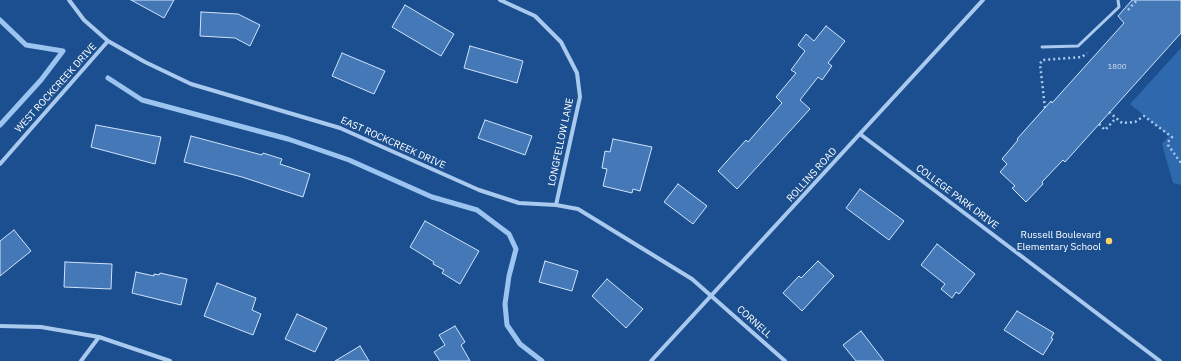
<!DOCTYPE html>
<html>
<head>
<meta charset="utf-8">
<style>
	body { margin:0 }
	canvas { display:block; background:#1b4f8f }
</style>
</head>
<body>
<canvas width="1181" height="361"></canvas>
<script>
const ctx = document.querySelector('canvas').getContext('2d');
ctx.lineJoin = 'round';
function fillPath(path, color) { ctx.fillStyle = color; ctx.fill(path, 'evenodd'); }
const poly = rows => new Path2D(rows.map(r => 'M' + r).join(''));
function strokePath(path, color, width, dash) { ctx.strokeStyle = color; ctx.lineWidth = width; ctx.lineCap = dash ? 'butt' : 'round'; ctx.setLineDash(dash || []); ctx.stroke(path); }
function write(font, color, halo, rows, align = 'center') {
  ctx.font = font + ' "IBM Plex Sans",sans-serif'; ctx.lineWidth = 3; ctx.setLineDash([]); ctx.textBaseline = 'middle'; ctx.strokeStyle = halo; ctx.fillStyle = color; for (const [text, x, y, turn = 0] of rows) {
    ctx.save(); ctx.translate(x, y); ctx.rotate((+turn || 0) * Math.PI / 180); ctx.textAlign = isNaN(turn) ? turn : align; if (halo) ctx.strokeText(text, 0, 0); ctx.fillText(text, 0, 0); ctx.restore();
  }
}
fillPath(poly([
	[1181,48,1181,185,1173,183,1162,144,1169,136,1130,104]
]), '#2e69ad');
strokePath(poly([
	[0,20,26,45,63,51,41,80,0,125],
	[108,78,142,100,288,139,349,160,432,197,477,210,509,234,516,249,509,276,505,304,507,325,520,344,542,361]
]), '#9cc4f0', 5);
const building = poly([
	[131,0,174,0,164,18,131,0],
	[1132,0,1181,0,1181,33,1065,162,1063,160,1042,182,1043,184,1026,202,1012,188,1015,186,1000,172,1007,164,1002,159,1018,140,1017,139,1051,101,1052,103,1124,23,1118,16,1132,0],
	[405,5,454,34,441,56,392,27,405,5],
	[201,12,238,14,260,25,250,46,235,38,200,36,201,12],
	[826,26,845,41,828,63,832,66,822,80,818,77,800,100,810,109,737,189,718,171,746,140,748,142,782,103,776,97,796,73,791,70,805,51,798,45,806,34,814,41,826,26],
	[470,46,523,61,517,83,464,68,470,46],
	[342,53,385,71,374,94,332,76,342,53],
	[485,120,532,136,525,155,478,138,485,120],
	[96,125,161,137,155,164,91,147,96,125],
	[191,136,262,155,263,153,282,159,280,164,310,174,303,197,242,177,184,162,191,136],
	[613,139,652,147,640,191,633,189,632,193,603,186,607,169,602,168,605,151,610,152,613,139],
	[678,184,707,206,693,224,664,202,678,184],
	[860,189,904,221,889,240,846,208,860,189],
	[425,221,479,251,460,284,442,273,444,270,433,264,434,262,410,247,425,221],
	[14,230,31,251,0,276,0,241,14,230],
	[937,244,975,274,959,294,956,292,952,298,941,289,945,284,921,265,937,244],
	[545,261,578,271,572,291,539,282,545,261],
	[818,261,834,276,802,311,783,293,799,276,801,278,818,261],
	[65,262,112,264,111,289,64,287,65,262],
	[136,272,154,276,154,274,159,275,160,273,187,279,181,305,132,293,136,272],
	[607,279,643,309,626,328,592,296,607,279],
	[217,283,256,298,252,310,261,314,253,335,204,316,217,283],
	[1017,311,1054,333,1051,338,1053,339,1043,355,1004,330,1017,311],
	[297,314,327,328,315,352,285,339,297,314],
	[455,326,465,342,461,345,470,361,440,361,434,352,445,345,439,335,455,326],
	[861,331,884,361,856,361,843,345,861,331],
	[360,346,369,361,335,361,360,346]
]);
fillPath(building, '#4478b7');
strokePath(building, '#cfe3fa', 1);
strokePath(poly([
	[1128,10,1137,0],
	[1045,108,1040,64,1042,60,1082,57,1087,53],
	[1109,112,1122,123,1135,122,1144,116,1172,137,1168,142,1168,145,1181,163],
	[1099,124,1105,130,1116,118]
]), '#a9c9ee', 2.5, [2, 3]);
strokePath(poly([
	[1042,47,1078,46,1119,7,1118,0]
]), '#a9c9ee', 3);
strokePath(poly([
	[69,0,84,20,108,41,145,62,191,84,340,128,479,190,519,203,556,205,578,209,692,279,785,361],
	[500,0,535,16,561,42,577,73,580,97,556,205],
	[860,134,1160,361],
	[0,164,108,41],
	[0,326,41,327,99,337,170,361],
	[81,361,99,337],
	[651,361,983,0]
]), '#a9c9ee', 4);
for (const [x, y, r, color] of [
	[1109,241,4,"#ffd166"]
]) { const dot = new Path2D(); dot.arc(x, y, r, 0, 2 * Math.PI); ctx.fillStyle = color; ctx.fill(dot); strokePath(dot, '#1b4f8f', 1.5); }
write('8px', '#d0dded', null, [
	["1800",1117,67]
]);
write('10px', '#fff', '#1b4f8f', [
	["WEST ROCKCREEK DRIVE",56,88,-48],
	["LONGFELLOW LANE",561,142,-78],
	["EAST ROCKCREEK DRIVE",393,143,24],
	["ROLLINS ROAD",812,175,-48],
	["COLLEGE PARK DRIVE",957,197,37],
	["CORNELL",754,322,42]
]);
write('10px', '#fff', '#1b4f8f', [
	["Russell Boulevard",1101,235],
	["Elementary School",1101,247]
], 'right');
</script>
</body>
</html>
